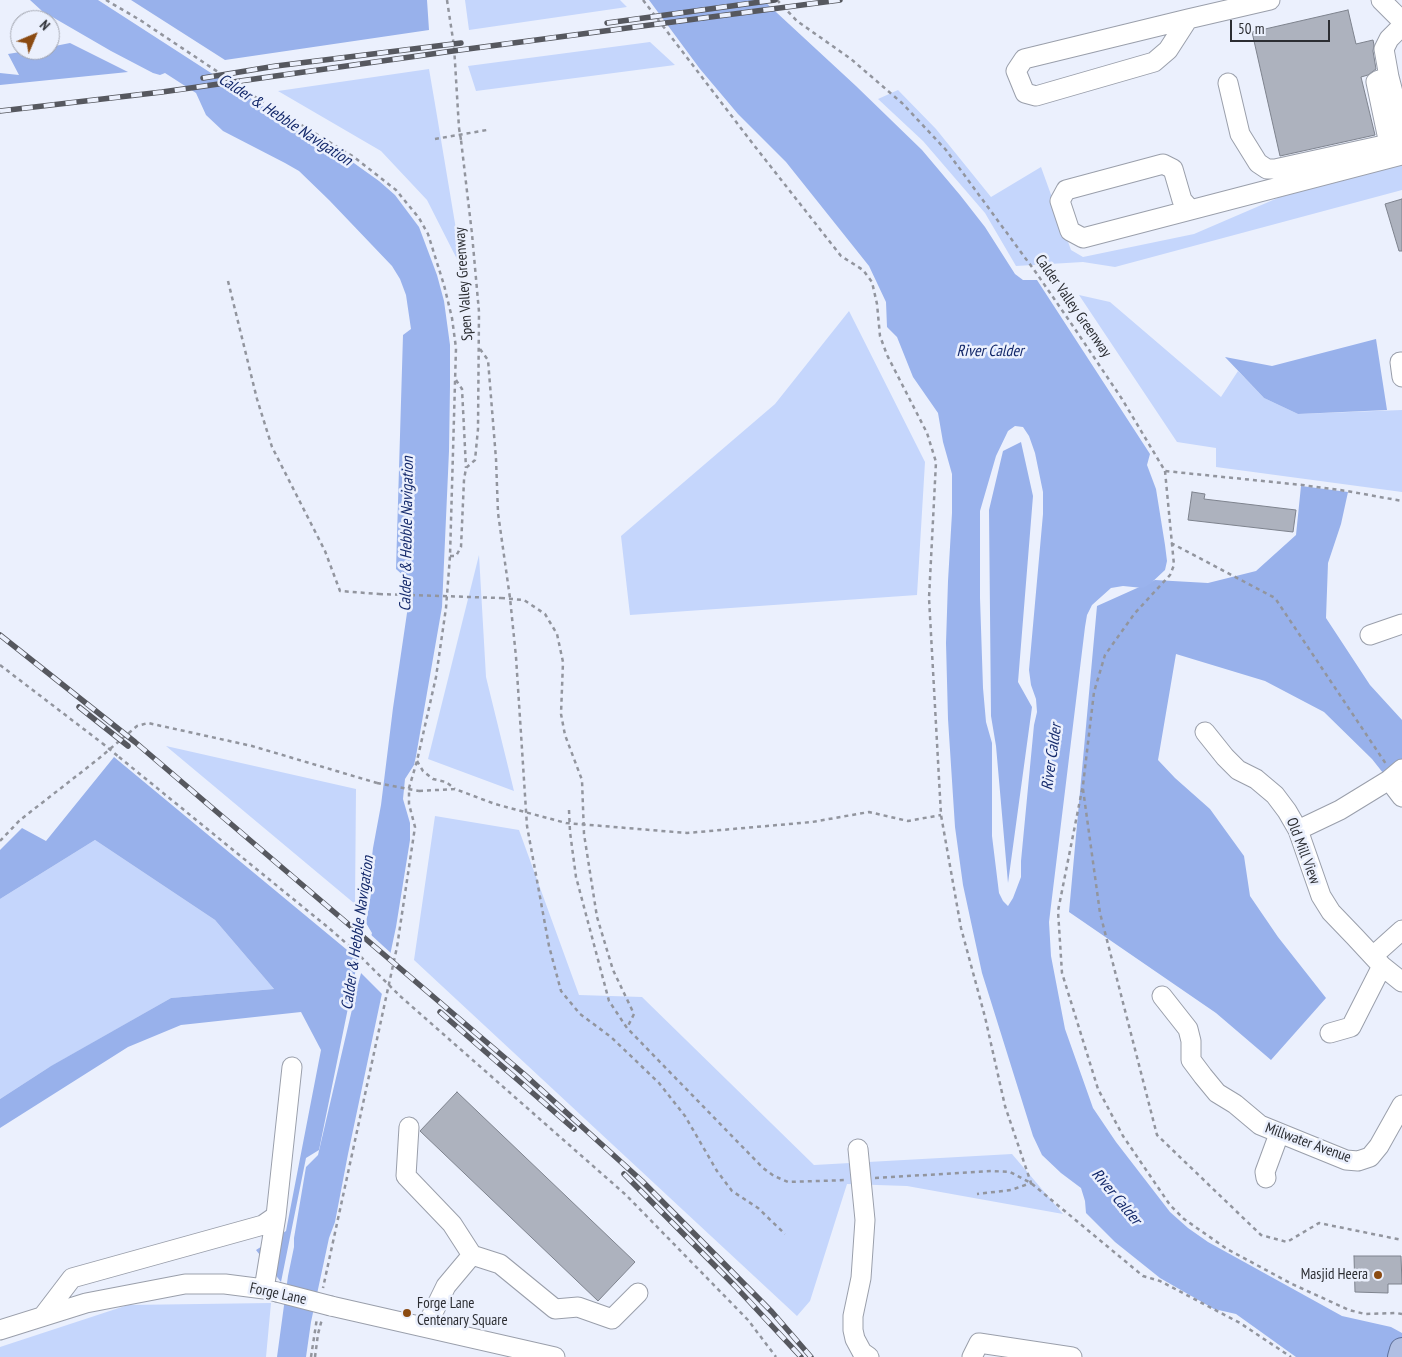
<!DOCTYPE html>
<html>
<head>
<meta charset="utf-8">
<style>
	body { margin:0 }
	#map { position:relative; width:1402px; height:1357px; overflow:hidden; background:#ebf0fd; font-family:"PT Sans Narrow",sans-serif }
	canvas { display:block }
	.north { position:absolute; left:10px; top:10px; width:50px; height:50px; box-sizing:border-box; background:#ebf0fd; border:1px solid #9fa2ac; border-radius:50%; rotate:45deg; font-size:14px; font-weight:700; line-height:20px; text-align:center; color:#2c2e33 }
	.north::after { content:''; display:block; margin:auto; width:18px; height:22px; background:#8b4b12; clip-path:polygon(50% 0,100% 100%,50% 72%,0 100%) }
	.scale { position:absolute; left:1230px; top:20px; width:100px; height:22px; box-sizing:border-box; border:2px solid #2c2e33; border-top:0; padding-left:6px; font-size:15px; line-height:18px; white-space:nowrap; color:#2c2e33; -webkit-text-stroke:4px #ebf0fd; paint-order:stroke }
</style>
</head>
<body>
<div id="map">
<canvas width="1402" height="1357"></canvas>
<div class="north">N</div>
<div class="scale">50 m</div>
</div>
<script>
const ctx = document.querySelector('canvas').getContext('2d');
ctx.lineJoin = 'round';
function fillPath(path, color) { ctx.fillStyle = color; ctx.fill(path, 'evenodd'); }
const poly = rows => new Path2D(rows.map(r => 'M' + r).join(''));
function strokePath(path, color, width, dash) { ctx.strokeStyle = color; ctx.lineWidth = width; ctx.lineCap = dash ? 'butt' : 'round'; ctx.setLineDash(dash || []); ctx.stroke(path); }
function write(font, color, halo, rows, align = 'center') {
  ctx.font = font + ' "PT Sans Narrow",sans-serif'; ctx.lineWidth = 5; ctx.setLineDash([]); ctx.textBaseline = 'middle'; ctx.strokeStyle = halo; ctx.fillStyle = color; for (const [text, x, y, turn = 0] of rows) {
    ctx.save(); ctx.translate(x, y); ctx.rotate((+turn || 0) * Math.PI / 180); ctx.textAlign = isNaN(turn) ? turn : align; if (halo) ctx.strokeText(text, 0, 0); ctx.fillText(text, 0, 0); ctx.restore();
  }
}
fillPath(poly([
	[465,0,620,0,627,7,469,30],
	[650,42,675,65,476,91,468,66],
	[429,69,435,104,463,271,427,200,381,151,278,91],
	[898,90,936,129,991,197,1041,167,1071,250,1083,257,1194,234,1280,197,1402,165,1402,190,1115,267,1083,262,1016,266,985,213,923,141,878,99],
	[1079,295,1110,302,1221,397,1238,371,1264,398,1298,414,1402,410,1402,492,1216,467,1216,448,1177,442],
	[849,311,925,462,917,595,630,615,621,536,775,404],
	[479,555,486,677,514,791,428,759],
	[166,746,356,789,355,904],
	[435,816,519,830,579,995,642,997,814,1165,1012,1154,1063,1214,907,1186,847,1184,810,1301,797,1316,414,960],
	[95,840,215,920,274,989,171,998,48,1068,0,1099,0,899],
	[271,1303,266,1357,0,1357,0,1347,128,1305]
]), '#c5d6fc');
fillPath(poly([
	[131,0,427,0,429,30,225,60],
	[70,43,128,72,0,85,0,73,19,75,8,54,32,50,50,50,50,47],
	[1376,339,1387,410,1298,414,1264,398,1225,357,1272,366],
	[1021,442,1033,496,1018,682,1032,707,1008,883,996,746,991,716,989,510,1003,451],
	[1301,486,1348,492,1341,524,1328,563,1326,618,1370,685,1402,720,1402,797,1372,759,1324,712,1265,681,1176,654,1158,760,1175,778,1210,809,1244,856,1250,896,1278,937,1326,998,1271,1060,1216,1013,1069,912,1097,606,1155,580,1208,583,1256,571,1296,535],
	[114,757,358,959,319,1150,306,1158,281,1282,256,1250,286,1231,321,1050,301,1012,181,1025,128,1047,0,1128,0,1099,51,1066,171,998,274,989,215,920,95,840,0,899,0,850,22,828,46,841]
]), '#98b1eb');
fillPath(poly([
	[30,0,98,0,242,93,330,146,379,181,395,195,419,227,437,275,444,301,450,345,450,386,449,451,442,607,416,756,414,765,405,779,403,799,410,823,410,840,396,927,348,1154,335,1222,329,1238,311,1322,306,1357,277,1357,288,1276,294,1247,294,1238,306,1167,318,1155,357,988,372,933,366,923,372,888,369,883,373,848,381,805,393,708,407,613,409,597,406,578,396,569,403,335,411,329,406,295,400,279,392,266,329,200,299,171,285,163,223,131,206,115,196,93,165,73,160,75,153,73,111,51,42,11],
	[649,0,763,0,856,86,922,150,960,195,985,227,1015,274,1023,280,1037,280,1150,454,1147,465,1156,489,1165,545,1167,561,1165,570,1150,584,1143,588,1123,586,1111,588,1092,605,1087,615,1085,627,1049,922,1051,956,1065,1029,1093,1108,1116,1142,1170,1212,1188,1228,1208,1242,1342,1316,1391,1327,1402,1333,1402,1357,1296,1357,1236,1314,1214,1309,1160,1278,1115,1242,1086,1213,1085,1201,1081,1188,1061,1173,1042,1155,1033,1136,982,973,963,885,955,827,948,719,946,643,948,581,952,513,952,474,943,442,938,413,913,377,897,337,887,327,886,302,869,266,786,162,738,114,700,69],
	[1015,426,1023,427,1029,436,1035,453,1043,492,1043,514,1029,670,1031,685,1036,699,1037,712,1034,725,1021,861,1021,877,1013,898,1008,906,1003,901,999,893,992,836,992,743,986,722,983,688,980,598,980,511,996,456,1008,431]
]), '#9ab3ed');
fillPath(poly([
	[369,933,393,955,384,996,359,971]
]), '#ebf0fd');
const building = poly([
	[1348,10,1356,44,1373,40,1374,45,1373,51,1376,69,1368,75,1361,77,1375,135,1280,156,1252,32,1348,10],
	[1402,199,1402,251,1399,251,1385,204,1402,199],
	[1192,492,1205,494,1204,499,1296,510,1293,532,1188,520,1192,492],
	[457,1092,635,1262,598,1301,420,1131,457,1092],
	[1354,1256,1401,1256,1402,1284,1388,1284,1388,1293,1355,1292,1354,1256]
]);
fillPath(building, '#adb2be');
strokePath(building, '#7e838e', 1);
const minor = poly([
	[1381,0,1402,21],
	[1188,19,1168,50,1154,62,1036,96,1025,93,1016,71,1024,59,1188,19,1270,0],
	[1402,26,1389,39,1384,49,1389,77,1402,127],
	[1389,77,1379,80,1376,82,1389,144],
	[1228,83,1240,134,1258,163,1267,169,1275,169,1402,141],
	[1191,210,1182,200,1173,169,1163,164,1066,190,1060,201,1070,231,1083,238,1402,155],
	[1402,362,1400,362,1402,377],
	[1370,635,1402,624],
	[1205,732,1225,757,1238,770,1256,779,1275,795,1287,811,1298,830,1321,896,1331,912,1355,937,1382,966,1402,982],
	[1389,780,1402,797],
	[1298,830,1340,810,1389,780,1402,769],
	[1373,956,1402,930],
	[1162,996,1188,1029,1191,1041,1191,1060,1203,1076,1217,1093,1235,1104,1260,1125,1346,1160,1358,1161,1370,1157,1379,1146,1402,1105],
	[1330,1033,1351,1027,1382,966],
	[409,1127,406,1176,452,1224,472,1255],
	[858,1149,865,1220,861,1278,853,1316,853,1330,855,1339,862,1352,869,1357],
	[1266,1178,1265,1172,1279,1134],
	[264,1289,276,1216],
	[331,1306,555,1357],
	[43,1316,72,1278,263,1225,276,1216,292,1067],
	[426,1327,446,1286,472,1255,500,1264,555,1309,578,1307,612,1319,638,1293],
	[0,1330,86,1303,185,1284,225,1284,264,1289,277,1292],
	[972,1357,979,1343,1072,1357]
]);
const major = poly([
	[1400,1357,1402,1350]
]);
strokePath(minor, '#9a9fab', 21);
strokePath(major, '#60719a', 26);
strokePath(poly([
	[106,0,140,20,257,98,354,157,396,190,419,218,428,234,444,285,452,318,456,348,450,556,446,608,436,677,417,761,409,788,409,804,415,827,397,947,323,1288],
	[447,0,454,46,459,128],
	[643,0,753,144,841,256,863,270,872,282,877,304,880,336,887,355,927,433,936,462,929,598,941,815,961,928,985,1017,1005,1106,1031,1183,1011,1190,977,1194],
	[777,0,797,21,851,59,902,103,946,150,1037,274,1075,329,1122,399,1165,471,1302,485,1347,491,1402,501],
	[435,139,487,130],
	[228,281,257,399,272,447,325,551,340,591,379,594],
	[480,349,488,360,496,459,498,513,510,598,516,657,527,826,549,946,561,991,580,1014,611,1037,659,1083,685,1116,717,1171,732,1191,758,1208,785,1234],
	[456,380,462,389,466,468],
	[1165,471,1174,565,1170,575,1135,613,1105,655,1094,692,1083,785,1058,911,1062,973,1098,1089,1123,1136,1170,1205,1184,1219,1227,1249,1292,1284,1349,1310,1365,1314,1396,1313,1402,1314],
	[1171,543,1275,598,1386,764],
	[450,556,456,556,461,547,464,480,466,468,475,460,478,429,479,312,472,234,461,140],
	[501,598,524,600,545,614,557,634,563,662,561,714,565,735,582,780,584,834,597,917,613,970,634,1014,627,1028],
	[0,665,102,743],
	[119,757,330,929,355,951],
	[417,761,423,771,433,779,446,782,455,789],
	[1083,789,1100,913,1157,1135,1261,1235,1287,1242,1319,1223,1402,1240],
	[419,791,455,789,495,804,566,823,687,833,812,822,869,812,908,821,941,815],
	[569,810,570,832,576,877,609,1001,627,1028,763,1168,774,1176,788,1182,847,1180],
	[0,841,20,820,97,760,137,726,148,723,252,746,377,783],
	[400,996,626,1195,748,1320,776,1357],
	[875,1178,992,1171,1010,1172,1031,1183,1143,1276,1160,1281,1240,1323,1291,1357],
	[311,1357,317,1318],
	[315,1357,318,1334,322,1319]
]), '#92959e', 2.5, [4, 4]);
strokePath(minor, '#fff', 19);
strokePath(major, '#b0bfe3', 24);
const rail = poly([
	[607,23,775,0],
	[203,78,276,66,461,43],
	[0,111,162,92,460,50,840,0],
	[0,635,135,742,525,1075,642,1181,772,1312,811,1357],
	[79,707,128,746],
	[440,1012,574,1129],
	[624,1174,735,1286,801,1357]
]);
strokePath(rail, '#56585f', 5.5);
strokePath(rail, '#ebf0fd', 4, [11]);
const minorBridge = poly([
	[277,1292,331,1306]
]);
strokePath(minorBridge, '#9a9fab', 21, []);
strokePath(poly([
	[459,128,461,140],
	[379,594,501,598],
	[102,743,119,757],
	[377,783,419,791],
	[355,951,400,996]
]), '#92959e', 2.5, [4, 4]);
strokePath(minorBridge, '#fff', 19);
for (const [x, y, r, color] of [
	[1378,1275,5,"#8b4b12"],
	[407,1313,5,"#8b4b12"]
]) { const dot = new Path2D(); dot.arc(x, y, r, 0, 2 * Math.PI); ctx.fillStyle = color; ctx.fill(dot); strokePath(dot, '#ebf0fd', 2); }
write('15px', '#2c2e33', '#ebf0fd', [
	["Spen Valley Greenway",464,284,-94],
	["Calder Valley Greenway",1073,306,55],
	["Old Mill View",1303,851,69],
	["Millwater Avenue",1308,1143,20],
	["Forge Lane",278,1294,12]
]);
write('15px', '#2c2e33', '#ebf0fd', [
	["Masjid Heera",1368,1275],
	["Forge Lane",417,1304,"left"],
	["Centenary Square",417,1321,"left"]
], 'right');
write('italic 16px', '#14296b', '#ebf0fd', [
	["Calder & Hebble Navigation",285,120,33],
	["River Calder",990,351],
	["Calder & Hebble Navigation",407,534,-89],
	["River Calder",1052,757,-82],
	["Calder & Hebble Navigation",358,933,-82],
	["River Calder",1116,1197,50]
]);
</script>
</body>
</html>
